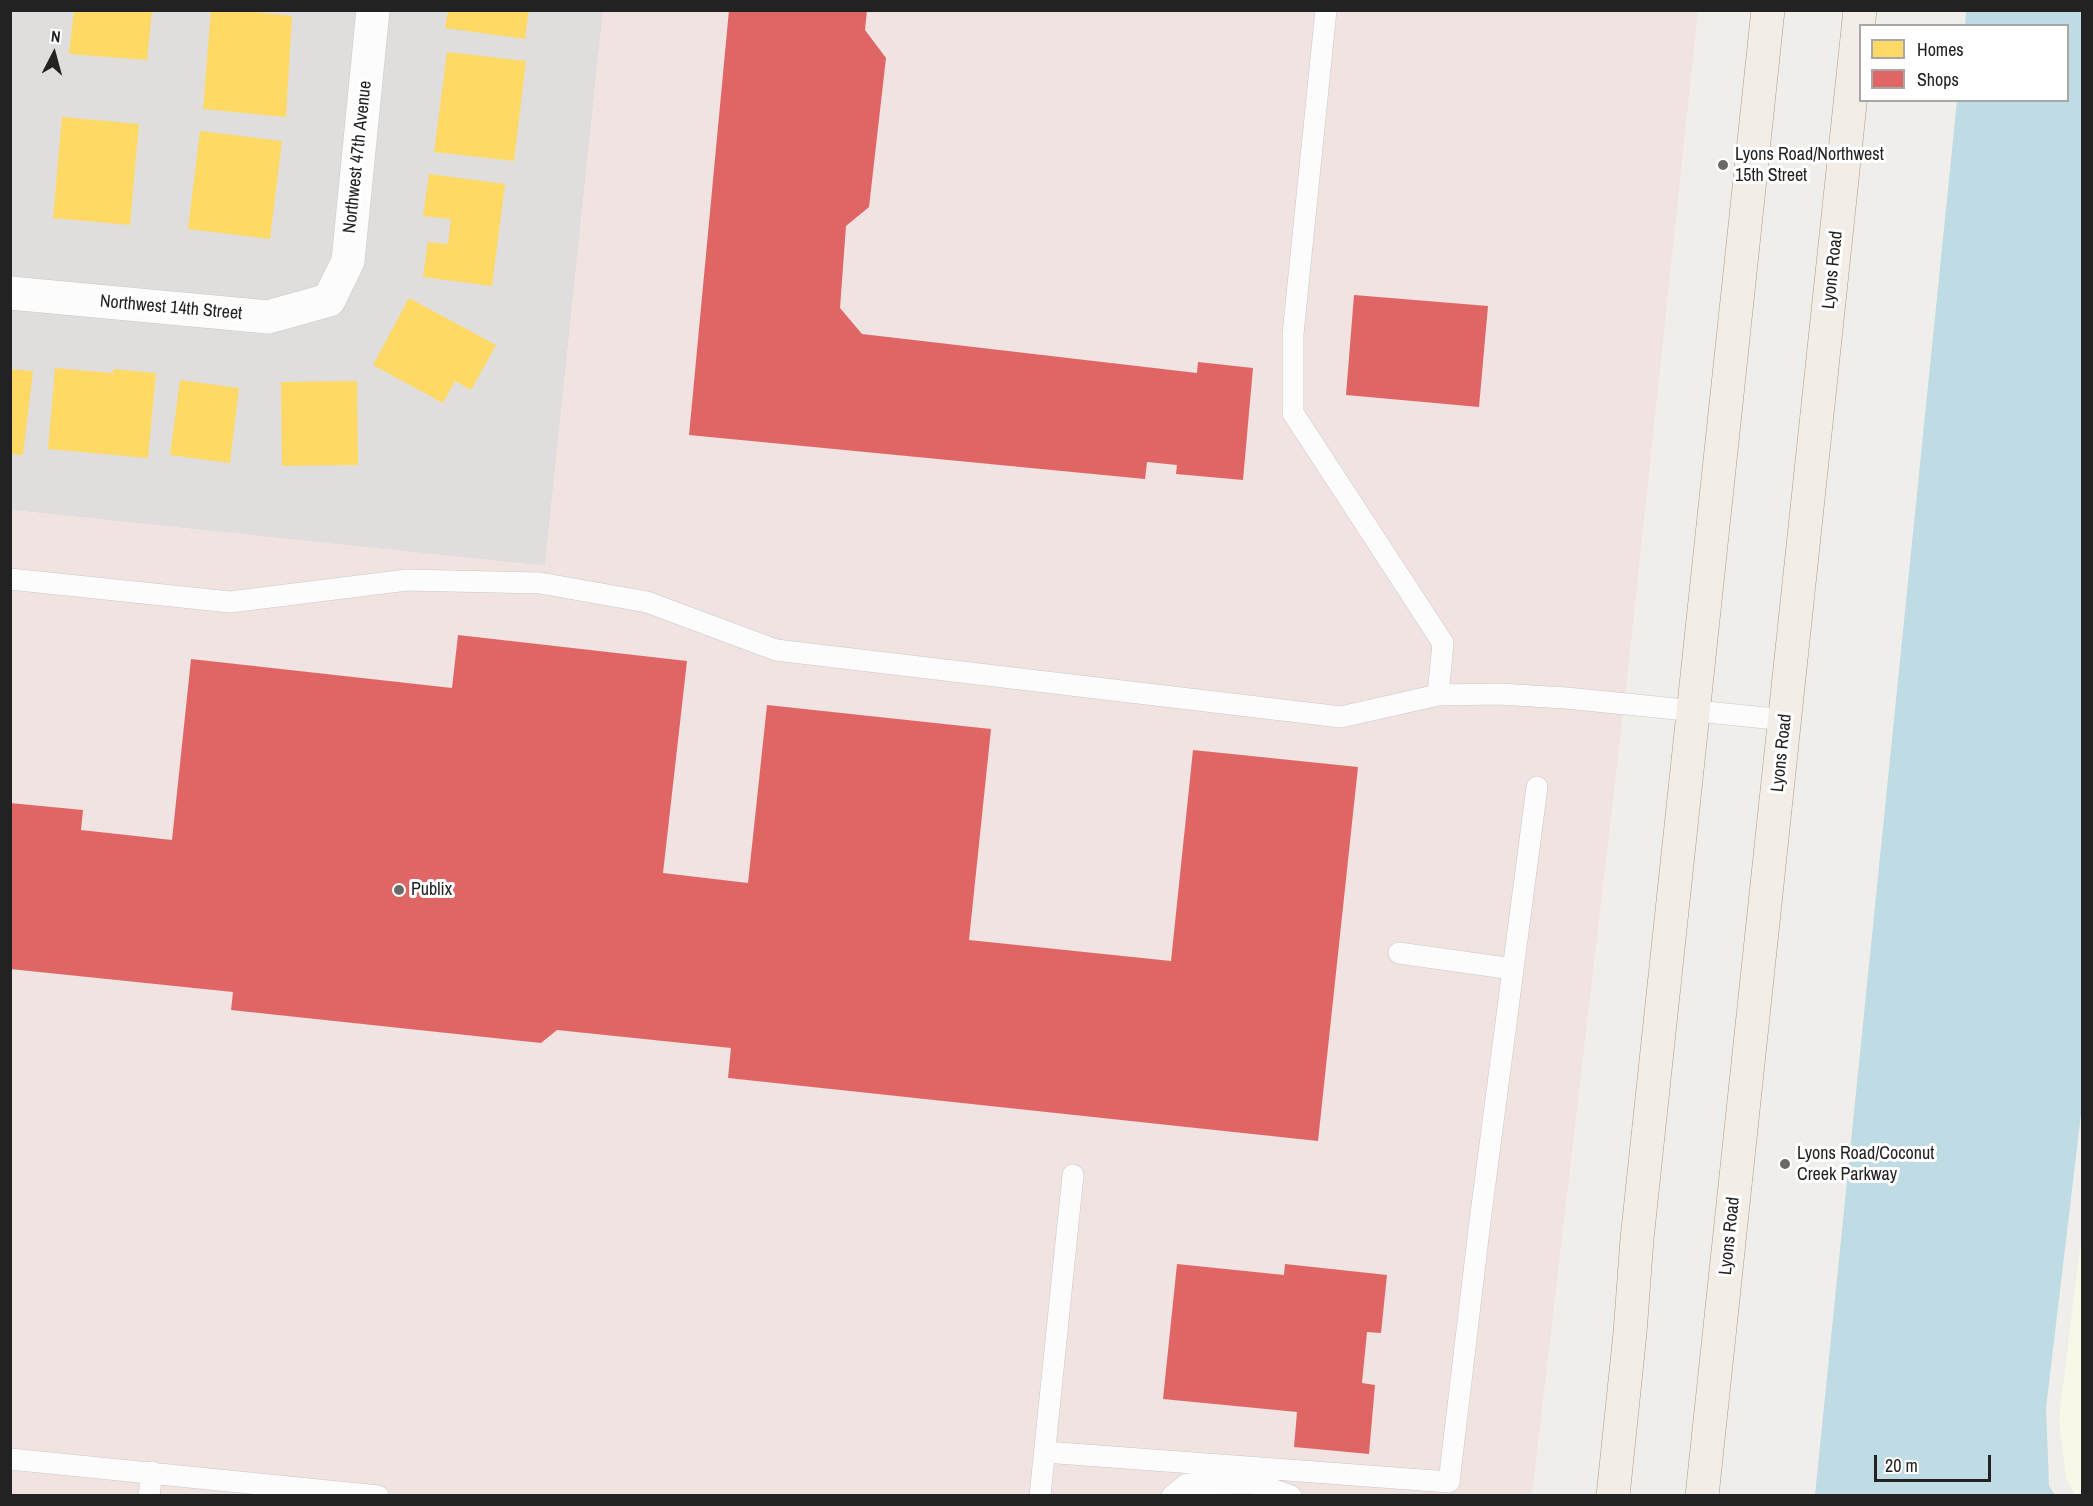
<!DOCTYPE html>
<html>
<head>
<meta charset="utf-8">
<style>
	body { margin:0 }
	#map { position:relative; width:2093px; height:1506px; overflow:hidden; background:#f0eeeb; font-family:"Archivo Narrow",sans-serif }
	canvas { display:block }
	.frame { position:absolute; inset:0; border:12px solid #222; pointer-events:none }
	.legend { position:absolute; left:1859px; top:24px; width:210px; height:78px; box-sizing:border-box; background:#fff; border:2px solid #a7a7a7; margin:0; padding:8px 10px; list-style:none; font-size:18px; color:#222 }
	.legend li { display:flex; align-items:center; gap:12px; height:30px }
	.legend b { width:30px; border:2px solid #a7a7a7 }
	.north { position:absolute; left:24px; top:24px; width:60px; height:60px; -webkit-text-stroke:4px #fff; paint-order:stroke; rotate:6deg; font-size:16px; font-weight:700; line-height:24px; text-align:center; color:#222 }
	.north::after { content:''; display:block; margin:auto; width:21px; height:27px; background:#222; clip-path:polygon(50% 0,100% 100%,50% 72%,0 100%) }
	.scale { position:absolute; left:1874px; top:1455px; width:117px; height:27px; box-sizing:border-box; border:3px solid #222; border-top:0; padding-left:8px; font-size:18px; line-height:21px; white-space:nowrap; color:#222; -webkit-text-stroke:4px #fff; paint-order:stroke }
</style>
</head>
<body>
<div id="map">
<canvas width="2093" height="1506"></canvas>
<div class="frame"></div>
<ul class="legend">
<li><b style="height:16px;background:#ffd966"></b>Homes</li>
<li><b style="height:16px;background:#e06666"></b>Shops</li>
</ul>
<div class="north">N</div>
<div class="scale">20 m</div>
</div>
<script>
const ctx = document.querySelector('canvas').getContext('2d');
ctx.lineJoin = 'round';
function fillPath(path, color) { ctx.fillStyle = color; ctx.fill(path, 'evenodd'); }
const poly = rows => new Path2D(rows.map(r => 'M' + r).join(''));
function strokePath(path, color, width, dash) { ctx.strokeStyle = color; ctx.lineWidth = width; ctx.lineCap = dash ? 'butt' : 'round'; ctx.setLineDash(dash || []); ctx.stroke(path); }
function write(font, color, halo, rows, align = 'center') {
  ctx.font = font + ' "Archivo Narrow",sans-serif'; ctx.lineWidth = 6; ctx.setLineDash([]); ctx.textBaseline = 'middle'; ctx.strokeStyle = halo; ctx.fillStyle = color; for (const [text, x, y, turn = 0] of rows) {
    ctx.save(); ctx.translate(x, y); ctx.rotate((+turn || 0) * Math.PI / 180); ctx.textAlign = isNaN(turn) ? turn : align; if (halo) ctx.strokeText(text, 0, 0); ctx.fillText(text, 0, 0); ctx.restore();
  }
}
fillPath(poly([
	[11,11,603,11,545,566,11,510]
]), '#dfdedc');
fillPath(poly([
	[603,11,1698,11,1627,680,1532,1495,11,1496,11,510,545,566]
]), '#f1e3e1');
fillPath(poly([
	[2082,1231,2082,1495,2076,1496,2066,1478,2059,1419]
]), '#f8f7e8');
fillPath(poly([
	[1966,11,2082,11,2082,1106,2046,1408,2049,1486,2055,1495,1815,1495,1957,101,2068,100,2068,26,1965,25]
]), '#bfdbe3');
fillPath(poly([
	[74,10,152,10,147,60,69,54],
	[211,10,237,10,292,16,286,117,203,109],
	[448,10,529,10,525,39,445,28],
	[447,52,526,61,514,161,434,152],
	[62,117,139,124,130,225,53,218],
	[200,131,282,141,270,239,188,229],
	[429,174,505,184,492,286,423,277,428,242,448,244,451,219,423,216],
	[409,298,496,345,471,390,455,381,443,403,373,365],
	[55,368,113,373,113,369,156,373,148,458,48,449],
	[10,369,33,371,23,455,10,454],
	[180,380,239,388,230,463,170,455],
	[357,381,358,465,282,466,281,382]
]), '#ffd966');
fillPath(poly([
	[729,10,867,10,865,30,886,58,869,207,846,226,840,308,862,334,1197,373,1198,362,1253,368,1243,480,1176,474,1177,465,1147,462,1145,479,689,435],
	[1354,295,1488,306,1479,407,1346,395],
	[458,635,687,661,663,873,748,883,767,705,991,729,969,940,1171,961,1193,750,1358,767,1318,1141,728,1078,731,1048,557,1030,541,1043,231,1010,233,992,10,969,10,803,83,810,81,830,172,840,191,659,452,688],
	[1177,1264,1284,1275,1285,1264,1387,1275,1381,1333,1367,1332,1362,1383,1375,1385,1369,1454,1294,1447,1297,1412,1163,1399],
	[1221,1489,1261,1493,1261,1496,1220,1496]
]), '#e06666');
const lane = poly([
	[1326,10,1293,334,1293,413,1443,643,1438,695],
	[10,579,230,602,407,580,540,583,647,602,776,650,1341,717,1438,695,1498,694,1566,698,1786,720],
	[1399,953,1513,969],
	[1045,1452,1449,1482,1480,1221,1537,787],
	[10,1459,378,1496],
	[149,1496,152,1472],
	[1040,1496,1073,1175],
	[1172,1496,1187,1484,1254,1483,1291,1496]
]);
const street = poly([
	[10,293,268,317,329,300,348,261,373,10]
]);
const primary = poly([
	[1613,1496,1630,1333,1637,1239,1768,10],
	[1702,1496,1860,10]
]);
strokePath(lane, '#c9c8c7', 22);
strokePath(street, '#c9c8c7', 34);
strokePath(primary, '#a79c86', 34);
strokePath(lane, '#fdfcfc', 21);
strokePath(street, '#fdfcfc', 33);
strokePath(primary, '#f3ede7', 33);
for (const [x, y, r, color] of [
	[1723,165,6,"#6a6968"],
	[399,890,6,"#6a6968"],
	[1785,1164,6,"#6a6968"]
]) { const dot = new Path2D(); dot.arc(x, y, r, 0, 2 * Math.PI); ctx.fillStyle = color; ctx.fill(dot); strokePath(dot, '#fff', 2); }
write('18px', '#222', '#fff', [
	["Lyons Road/Northwest",1735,155],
	["15th Street",1735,176],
	["Publix",411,890],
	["Lyons Road/Coconut",1797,1154],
	["Creek Parkway",1797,1175]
], 'left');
write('18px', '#222', '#fff', [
	["Northwest 47th Avenue",358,157,-84],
	["Lyons Road",1833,270,-84],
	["Northwest 14th Street",171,308,5],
	["Lyons Road",1782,753,-84],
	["Lyons Road",1730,1236,-84]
]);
</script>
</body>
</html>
